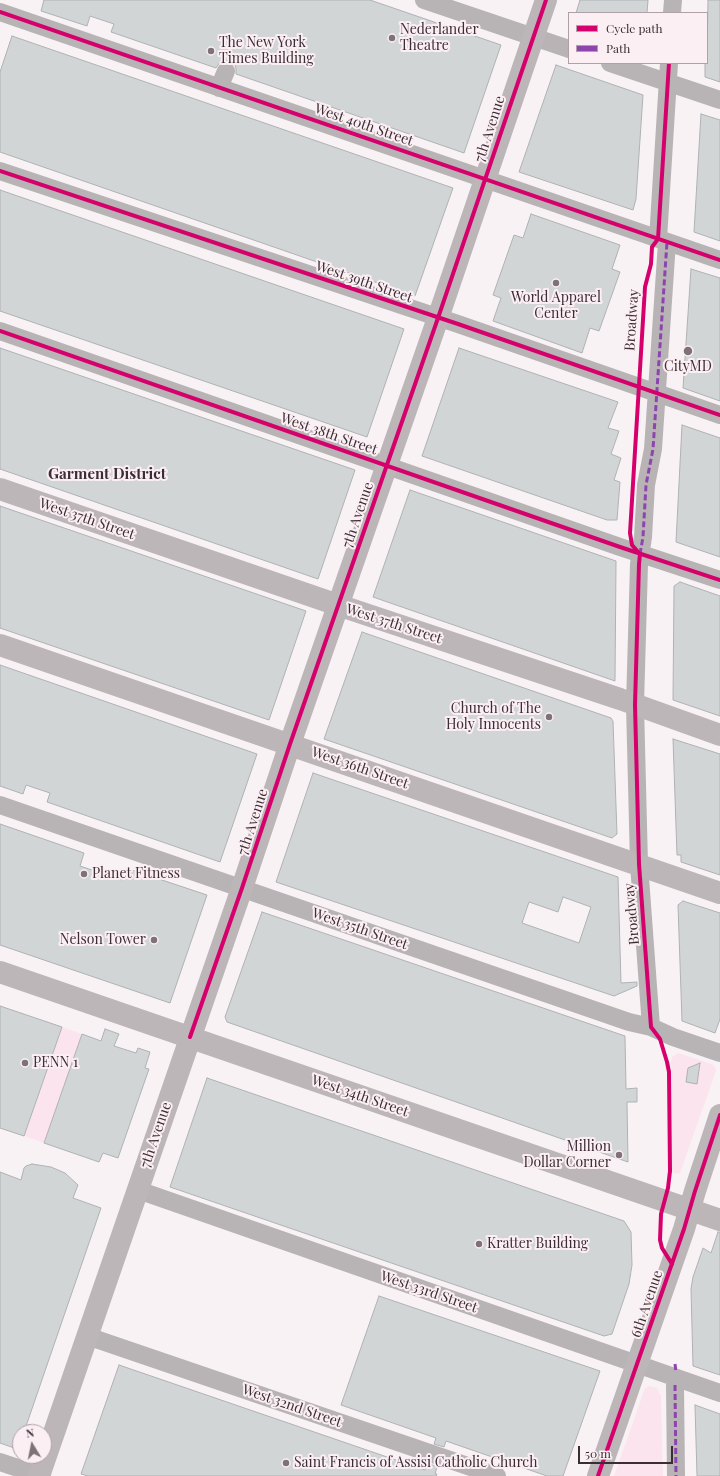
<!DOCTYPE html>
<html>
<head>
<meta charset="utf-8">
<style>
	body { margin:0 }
	#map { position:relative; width:720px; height:1476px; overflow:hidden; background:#f9f2f5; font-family:"Playfair Display",serif }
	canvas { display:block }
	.legend { position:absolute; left:568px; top:12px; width:140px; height:52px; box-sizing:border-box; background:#fceff4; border:1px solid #aea1a7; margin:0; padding:5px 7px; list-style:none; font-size:12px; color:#3a2d33 }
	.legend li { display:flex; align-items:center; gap:8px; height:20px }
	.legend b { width:20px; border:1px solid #aea1a7 }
	.north { position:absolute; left:12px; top:1424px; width:40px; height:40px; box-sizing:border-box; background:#fceff4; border:1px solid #aea1a7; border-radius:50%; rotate:350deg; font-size:11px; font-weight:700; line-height:16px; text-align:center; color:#3a2d33 }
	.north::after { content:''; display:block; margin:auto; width:14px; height:18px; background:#7d7277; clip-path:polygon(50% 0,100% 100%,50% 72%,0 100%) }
	.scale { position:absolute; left:578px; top:1446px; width:95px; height:18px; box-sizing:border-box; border:2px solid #3a2d33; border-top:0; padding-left:5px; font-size:12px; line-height:14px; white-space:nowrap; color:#3a2d33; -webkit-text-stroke:3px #fceff4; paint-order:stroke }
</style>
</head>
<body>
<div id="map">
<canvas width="720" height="1476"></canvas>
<ul class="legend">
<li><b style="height:5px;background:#d6006c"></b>Cycle path</li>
<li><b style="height:5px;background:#8e44ad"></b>Path</li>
</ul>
<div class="north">N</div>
<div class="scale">50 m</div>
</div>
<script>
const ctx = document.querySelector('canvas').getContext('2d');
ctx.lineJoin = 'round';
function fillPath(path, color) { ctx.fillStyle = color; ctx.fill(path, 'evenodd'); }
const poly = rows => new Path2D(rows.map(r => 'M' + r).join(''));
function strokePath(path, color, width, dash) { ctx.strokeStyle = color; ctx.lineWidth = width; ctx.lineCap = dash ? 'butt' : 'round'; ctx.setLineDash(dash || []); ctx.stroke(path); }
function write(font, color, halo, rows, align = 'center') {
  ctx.font = font + ' "Playfair Display",serif'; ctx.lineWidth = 4; ctx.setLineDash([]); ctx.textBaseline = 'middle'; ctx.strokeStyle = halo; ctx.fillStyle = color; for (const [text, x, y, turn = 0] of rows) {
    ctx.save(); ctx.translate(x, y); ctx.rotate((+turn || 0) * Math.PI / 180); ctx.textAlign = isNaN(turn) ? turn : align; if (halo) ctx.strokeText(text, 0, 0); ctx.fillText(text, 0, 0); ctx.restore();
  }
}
fillPath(poly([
	[62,1027,82,1034,44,1143,24,1136],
	[678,1053,712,1064,715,1067,716,1071,680,1173,677,1174,673,1173,671,1162,671,1061,672,1057],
	[649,1386,657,1388,661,1396,663,1476,614,1476,645,1388]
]), '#fce4ee');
const building = poly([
	[44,0,370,0,501,45,464,153,236,74,236,69,235,65,230,61,224,61,220,62,216,68,111,32,114,24,90,16,87,26,41,11,44,0],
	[580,0,648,0,647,13,576,13,580,0],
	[708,0,720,0,720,82,705,77,705,63,707,63,708,0],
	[12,36,453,188,415,296,0,152,0,72,12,36],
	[556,65,643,95,636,199,633,210,519,172,556,65],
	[701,114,720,120,720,241,694,232,701,114],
	[0,190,404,329,367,437,0,311,0,190],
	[531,214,620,245,612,269,620,272,599,331,590,328,582,353,493,321,501,298,493,295,514,235,523,238,531,214],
	[691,269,720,278,720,401,683,388,691,269],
	[0,348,355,470,318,579,0,469,0,348],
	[459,348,618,402,608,428,619,431,611,454,621,458,614,480,620,482,617,520,607,520,422,456,459,348],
	[682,425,720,438,720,557,676,542,682,425],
	[410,490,616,561,615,681,373,597,410,490],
	[0,506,306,611,269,720,0,628,0,506],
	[680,582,720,596,720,716,673,700,674,586,680,582],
	[362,632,611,718,613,721,617,834,612,838,324,739,362,632],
	[0,665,257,754,220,862,47,802,50,793,26,785,23,794,0,786,0,665],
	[673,739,720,754,720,875,681,862,681,855,677,855,673,739],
	[313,773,618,877,621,983,637,982,637,986,614,996,276,882,313,773],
	[563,897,591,907,579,943,522,923,529,902,558,912,563,897],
	[0,824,84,853,80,866,122,880,126,868,207,895,170,1003,0,945,0,824],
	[683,901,720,913,720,1019,715,1033,682,1021,678,905,683,901],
	[262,912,625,1036,626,1089,637,1088,637,1102,627,1102,628,1162,227,1022,225,1017,262,912],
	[0,1006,62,1027,24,1136,0,1128,0,1006],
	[105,1029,119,1034,114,1046,136,1053,138,1048,150,1052,145,1068,149,1069,118,1158,103,1153,99,1162,44,1143,82,1034,101,1041,105,1029],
	[700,1063,697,1084,686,1082,688,1068,700,1063],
	[207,1078,624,1221,631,1232,632,1265,629,1284,612,1334,604,1336,170,1187,207,1078],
	[32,1164,51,1167,65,1173,78,1185,73,1198,101,1208,24,1432,20,1432,20,1442,17,1449,0,1443,0,1172,21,1180,24,1168,26,1166,32,1164],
	[718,1232,720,1232,720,1375,693,1366,691,1289,693,1277,703,1248,711,1253,718,1232],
	[379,1296,600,1371,563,1476,547,1476,446,1441,444,1447,434,1444,436,1438,341,1405,379,1296],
	[119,1365,425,1470,428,1463,437,1467,435,1474,437,1474,436,1476,88,1476,81,1474,119,1365],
	[695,1405,720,1414,720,1476,697,1476,695,1405]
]);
fillPath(building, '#d1d5d6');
strokePath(building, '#aeb2b4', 1);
strokePath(poly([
	[424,0,569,49],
	[0,12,720,260],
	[672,13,673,0],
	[610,63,720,100],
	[219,88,226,71],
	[0,171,458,324,720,415],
	[658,239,669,63],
	[0,331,620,547,720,580],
	[0,805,629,1022,651,1027,673,1037,720,1053],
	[651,1027,639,864,635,705,639,564,643,537,646,485,653,449,667,242],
	[138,1190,720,1393],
	[87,1336,497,1476],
	[675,1385,676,1476],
	[0,1462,42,1476]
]), '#b8b4b6', 18);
strokePath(poly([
	[0,489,338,605,620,699,720,735],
	[0,645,720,893],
	[0,972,720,1220],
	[39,1476,242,888,290,744,438,318,546,0],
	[598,1476,684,1229,695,1191,720,1115]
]), '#bdb6b9', 22);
strokePath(poly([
	[640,554,643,537,646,485,653,449,667,242],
	[675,1364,676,1372],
	[675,1385,676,1476]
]), '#8e44ad', 3, [6, 3]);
strokePath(poly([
	[0,12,720,260],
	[0,171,458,324,720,415],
	[0,331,620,547,720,580],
	[639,553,632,545,630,533,645,287,651,264,652,247,658,239,669,63],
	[640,554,639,564,635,705,639,864,651,1027,660,1039,667,1062,669,1072,670,1171,668,1188,661,1214,660,1240,662,1248,672,1264],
	[190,1037,242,888,290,744,438,318,546,0],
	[598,1476,684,1229,695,1191,720,1115]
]), '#d6006c', 4);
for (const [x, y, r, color] of [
	[392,38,4,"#7d7277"],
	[211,51,4,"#7d7277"],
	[556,283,4,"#7d7277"],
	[688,351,5,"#7d7277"],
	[549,717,4,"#7d7277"],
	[84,874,4,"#7d7277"],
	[154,940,4,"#7d7277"],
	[25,1063,4,"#7d7277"],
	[619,1155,4,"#7d7277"],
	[479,1244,4,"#7d7277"],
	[286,1463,4,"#7d7277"]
]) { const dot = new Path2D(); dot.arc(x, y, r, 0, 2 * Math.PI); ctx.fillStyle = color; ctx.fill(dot); strokePath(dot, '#fceff4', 1.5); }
write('14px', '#3a2d33', '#fceff4', [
	["Nederlander",400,30],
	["Theatre",400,46],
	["The New York",219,43],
	["Times Building",219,59],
	["World Apparel",556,298,"center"],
	["Center",556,314,"center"],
	["CityMD",688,367,"center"],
	["Church of The",541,709,"right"],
	["Holy Innocents",541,725,"right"],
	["Planet Fitness",92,874],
	["Nelson Tower",146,940,"right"],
	["PENN 1",33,1063],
	["Million",611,1147,"right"],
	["Dollar Corner",611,1163,"right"],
	["Kratter Building",487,1244],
	["Saint Francis of Assisi Catholic Church",294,1463]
], 'left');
write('14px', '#3a2d33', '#fceff4', [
	["West 40th Street",364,125,19],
	["7th Avenue",490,129,-72],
	["West 39th Street",364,282,19],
	["Broadway",632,320,-86],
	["West 38th Street",329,434,19],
	["7th Avenue",358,515,-71],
	["West 37th Street",87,519,19],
	["West 37th Street",394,624,18],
	["West 36th Street",360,768,19],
	["7th Avenue",253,822,-72],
	["Broadway",632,914,-95],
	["West 35th Street",360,929,19],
	["West 34th Street",360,1096,19],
	["7th Avenue",156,1135,-71],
	["West 33rd Street",429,1292,19],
	["6th Avenue",647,1304,-71],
	["West 32nd Street",292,1406,19]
]);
write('bold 15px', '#3a2d33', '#fceff4', [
	["Garment District",107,474]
]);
</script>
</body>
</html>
